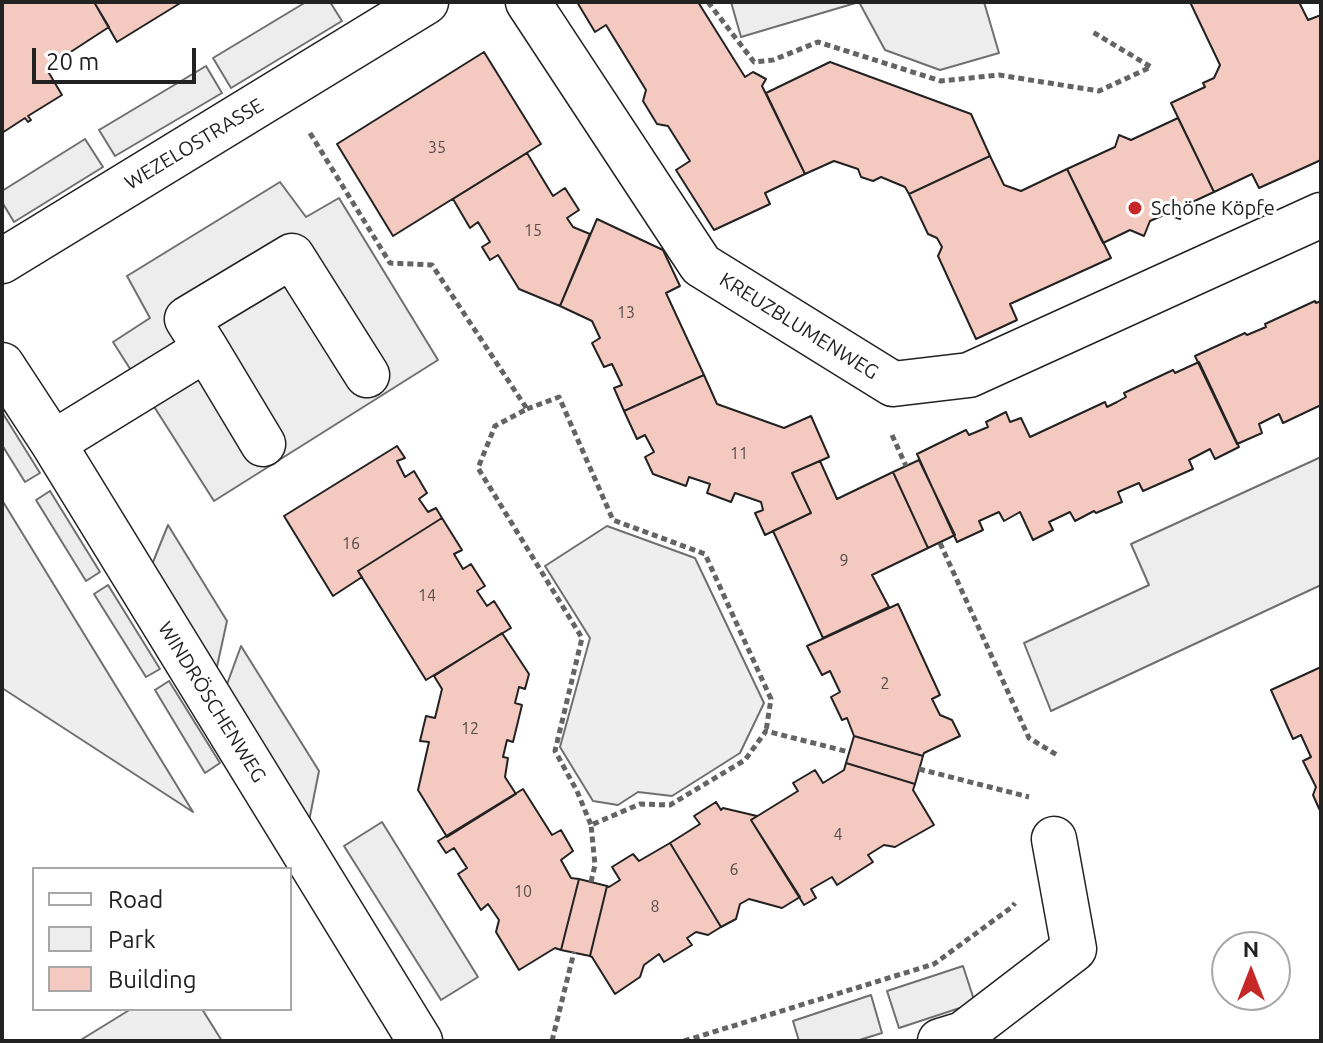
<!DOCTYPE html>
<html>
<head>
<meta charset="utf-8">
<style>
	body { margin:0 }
	#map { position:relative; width:1323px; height:1043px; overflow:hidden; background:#fff; font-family:Ubuntu,sans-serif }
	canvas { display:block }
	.frame { position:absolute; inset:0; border:4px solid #222; pointer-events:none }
	.legend { position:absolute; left:32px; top:867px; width:260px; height:144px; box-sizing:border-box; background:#fff; border:2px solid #a7a7a7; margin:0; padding:10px 14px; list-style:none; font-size:24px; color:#222 }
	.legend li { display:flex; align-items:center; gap:16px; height:40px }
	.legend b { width:40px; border:2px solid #a7a7a7 }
	.north { position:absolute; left:1211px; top:931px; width:80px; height:80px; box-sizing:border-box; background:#fff; border:2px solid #a7a7a7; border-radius:50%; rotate:0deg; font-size:22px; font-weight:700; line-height:32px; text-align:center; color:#222 }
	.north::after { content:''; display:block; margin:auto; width:28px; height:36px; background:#c62828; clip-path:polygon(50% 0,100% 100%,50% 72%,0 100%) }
	.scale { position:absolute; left:32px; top:48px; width:164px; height:36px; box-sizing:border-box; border:4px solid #222; border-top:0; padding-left:10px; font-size:24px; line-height:28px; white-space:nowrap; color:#222; -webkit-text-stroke:6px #fff; paint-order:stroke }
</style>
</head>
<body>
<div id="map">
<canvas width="1323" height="1043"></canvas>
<div class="frame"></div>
<ul class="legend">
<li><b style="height:10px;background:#fff"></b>Road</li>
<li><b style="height:22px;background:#eee"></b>Park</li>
<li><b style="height:22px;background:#f3c9c0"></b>Building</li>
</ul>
<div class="north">N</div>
<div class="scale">20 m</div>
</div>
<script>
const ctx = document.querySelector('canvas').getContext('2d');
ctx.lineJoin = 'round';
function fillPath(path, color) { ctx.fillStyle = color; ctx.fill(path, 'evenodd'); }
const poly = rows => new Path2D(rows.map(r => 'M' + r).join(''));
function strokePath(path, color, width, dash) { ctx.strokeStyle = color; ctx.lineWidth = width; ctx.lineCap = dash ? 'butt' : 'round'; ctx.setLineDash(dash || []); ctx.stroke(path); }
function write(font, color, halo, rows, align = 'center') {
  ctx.font = font + ' Ubuntu,sans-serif'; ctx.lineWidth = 6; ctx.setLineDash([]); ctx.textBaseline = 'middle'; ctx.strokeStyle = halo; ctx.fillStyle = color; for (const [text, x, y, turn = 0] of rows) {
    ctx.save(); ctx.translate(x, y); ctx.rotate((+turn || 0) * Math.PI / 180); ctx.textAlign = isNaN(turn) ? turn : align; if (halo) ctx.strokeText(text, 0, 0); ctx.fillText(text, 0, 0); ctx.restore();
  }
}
const green = poly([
	[2,500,193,812,2,688,2,500],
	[607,526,695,558,764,703,740,753,672,796,638,792,618,805,593,801,560,747,590,638,545,566,607,526],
	[131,1009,202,1009,222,1041,79,1041,131,1009]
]);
fillPath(green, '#eee');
strokePath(green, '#6f6f6f', 2);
const parking = poly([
	[306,2,330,2,342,21,231,88,213,58,306,2],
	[731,2,984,2,999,53,940,70,885,50,859,2,741,37,731,2],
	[206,66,222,93,115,156,99,130,206,66],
	[85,139,103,167,14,222,2,202,2,191,85,139],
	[280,182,306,217,339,198,438,360,214,501,113,342,150,318,127,276,280,182],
	[2,412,40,473,25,482,2,445,2,412],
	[1321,457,1321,585,1051,711,1024,643,1149,585,1131,544,1321,457],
	[50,491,100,572,86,581,36,500,50,491],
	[168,525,227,621,216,671,151,567,168,525],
	[108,585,160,669,146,677,94,594,108,585],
	[241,646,319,771,309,821,226,687,241,646],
	[169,681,220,763,205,773,155,690,169,681],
	[382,822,478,977,441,1000,344,846,382,822],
	[963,966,975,1003,899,1028,887,991,963,966],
	[871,995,882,1033,856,1041,799,1041,793,1021,871,995]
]);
fillPath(parking, '#ededed');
strokePath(parking, '#6f6f6f', 2);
const building = poly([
	[2,2,94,2,109,27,46,68,62,95,28,116,31,120,28,122,25,118,2,133,2,2],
	[94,2,182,2,117,42,94,2],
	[577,2,698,2,745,77,753,72,766,79,762,86,805,174,765,193,770,204,714,230,676,170,690,161,668,126,657,124,643,101,646,90,606,25,595,32,577,2],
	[1190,2,1299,2,1308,20,1321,15,1321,160,1259,188,1252,174,1214,192,1171,103,1205,87,1203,83,1214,78,1220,65,1190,2],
	[484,52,541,144,393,236,337,144,484,52],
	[830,62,971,114,990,156,909,194,905,187,881,177,873,181,861,177,858,169,834,161,805,174,766,93,830,62],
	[1178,118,1214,192,1186,205,1180,219,1166,214,1150,221,1144,236,1130,230,1103,243,1067,169,1115,147,1119,135,1131,140,1178,118],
	[527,153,553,196,565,188,579,210,567,218,573,227,590,234,560,306,519,289,498,255,490,260,482,247,490,242,478,222,470,228,453,199,527,153],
	[990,156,1004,185,1021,191,1067,169,1111,258,1010,304,1017,320,976,339,938,256,942,247,937,238,928,234,909,194,990,156],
	[597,219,663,250,680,286,666,293,704,375,624,411,614,388,622,385,612,364,604,367,592,343,600,338,592,321,560,306,597,219],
	[1315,301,1316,303,1321,301,1321,405,1283,423,1279,414,1259,424,1262,433,1237,444,1195,356,1245,333,1247,335,1266,327,1265,324,1315,301],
	[1199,362,1239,447,1215,459,1210,449,1189,460,1193,469,1143,491,1139,483,1118,492,1122,502,1096,513,1094,511,1075,521,1070,512,1049,522,1053,530,1033,540,1020,512,1004,521,999,512,979,521,983,530,957,542,917,454,966,430,969,435,988,427,986,422,1006,412,1010,422,1021,418,1030,437,1105,402,1107,407,1117,402,1126,397,1124,393,1173,370,1175,373,1199,362],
	[704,375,717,404,784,428,811,416,829,457,792,473,811,513,765,535,755,513,763,510,761,502,735,493,731,502,707,493,710,484,689,477,686,486,653,474,645,457,654,452,645,435,637,439,624,411,704,375],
	[397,446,405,458,397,461,405,477,414,471,427,493,419,499,428,512,436,508,442,518,358,571,362,577,333,596,284,516,397,446],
	[919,460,955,535,928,548,893,472,919,460],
	[820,461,837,499,893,472,928,548,872,575,889,607,823,638,773,531,811,513,792,473,820,461],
	[442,518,462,550,454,554,463,569,471,564,485,586,477,591,487,606,494,601,511,628,426,680,358,571,442,518],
	[898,604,940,695,932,699,940,715,952,720,960,736,924,753,923,756,854,736,847,718,842,720,831,697,840,692,830,671,822,675,807,646,898,604],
	[502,633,529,674,525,689,519,687,515,703,522,705,513,742,507,740,503,757,508,758,505,777,516,794,447,837,418,790,429,742,420,741,426,716,435,718,442,689,434,676,502,633],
	[1321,667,1321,813,1313,795,1316,787,1303,761,1311,757,1301,735,1293,739,1271,690,1321,667],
	[854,736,923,756,915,784,846,763,854,736],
	[846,763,915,784,913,790,934,825,895,847,884,845,868,855,873,862,837,885,832,877,811,889,816,898,804,905,751,820,798,791,793,783,815,770,823,783,844,770,846,763],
	[523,789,552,835,561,830,573,851,561,860,571,878,579,879,561,950,555,948,519,970,496,932,499,920,488,904,481,910,458,874,467,868,454,848,446,853,438,841,523,789],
	[716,802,721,810,723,808,757,816,751,820,800,897,782,908,749,899,740,904,736,919,721,927,670,843,700,824,694,816,716,802],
	[670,843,721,927,708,935,696,932,687,938,692,945,664,962,659,954,644,965,640,977,615,994,592,957,590,956,607,886,609,887,620,880,612,867,633,854,639,861,670,843],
	[579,879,607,886,590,956,561,950,579,879]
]);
fillPath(building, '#f3c9c0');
strokePath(building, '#222', 2);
const minor = poly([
	[528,2,701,265,893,384,969,375,1321,215],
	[2,261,426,2],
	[206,349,263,444],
	[2,365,53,443,420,1041],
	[53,443,206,349,187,319,292,256,367,375],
	[940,1041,963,1034,1074,949,1054,839]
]);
strokePath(minor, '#222', 47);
strokePath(poly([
	[708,2,754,62,773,60,818,42,941,81,999,75,1099,91,1151,67,1091,31],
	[310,133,390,263,432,265,527,409,495,426,478,468,582,638,555,751,577,791,591,825],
	[527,409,559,397,613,520,705,554,771,699,766,731],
	[892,435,906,466],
	[940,543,1029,738,1057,755],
	[919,769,1029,797],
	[591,882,595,865,591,825,640,804,670,805,745,760,766,731,849,752],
	[552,1041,574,952],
	[684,1041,934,964,1012,907,1015,903]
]), '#646464', 5, [6, 4]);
strokePath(minor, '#fff', 44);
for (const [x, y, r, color] of [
	[1135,208,8,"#c62828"]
]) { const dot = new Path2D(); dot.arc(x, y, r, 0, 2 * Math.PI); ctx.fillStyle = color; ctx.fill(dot); strokePath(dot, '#fff', 3); }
write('16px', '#564c4a', null, [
	["35",437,148],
	["15",533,231],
	["13",626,313],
	["11",739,454],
	["16",351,544],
	["9",844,561],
	["14",427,596],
	["2",885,684],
	["12",470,729],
	["4",838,835],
	["6",734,870],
	["10",523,892],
	["8",655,907]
]);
write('20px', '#222', '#fff', [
	["WEZELOSTRASSE",194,144,-31],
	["KREUZBLUMENWEG",799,326,32],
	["WINDRÖSCHENWEG",212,702,58]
]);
write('20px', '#222', '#fff', [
	["Schöne Köpfe",1151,208]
], 'left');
</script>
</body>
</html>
